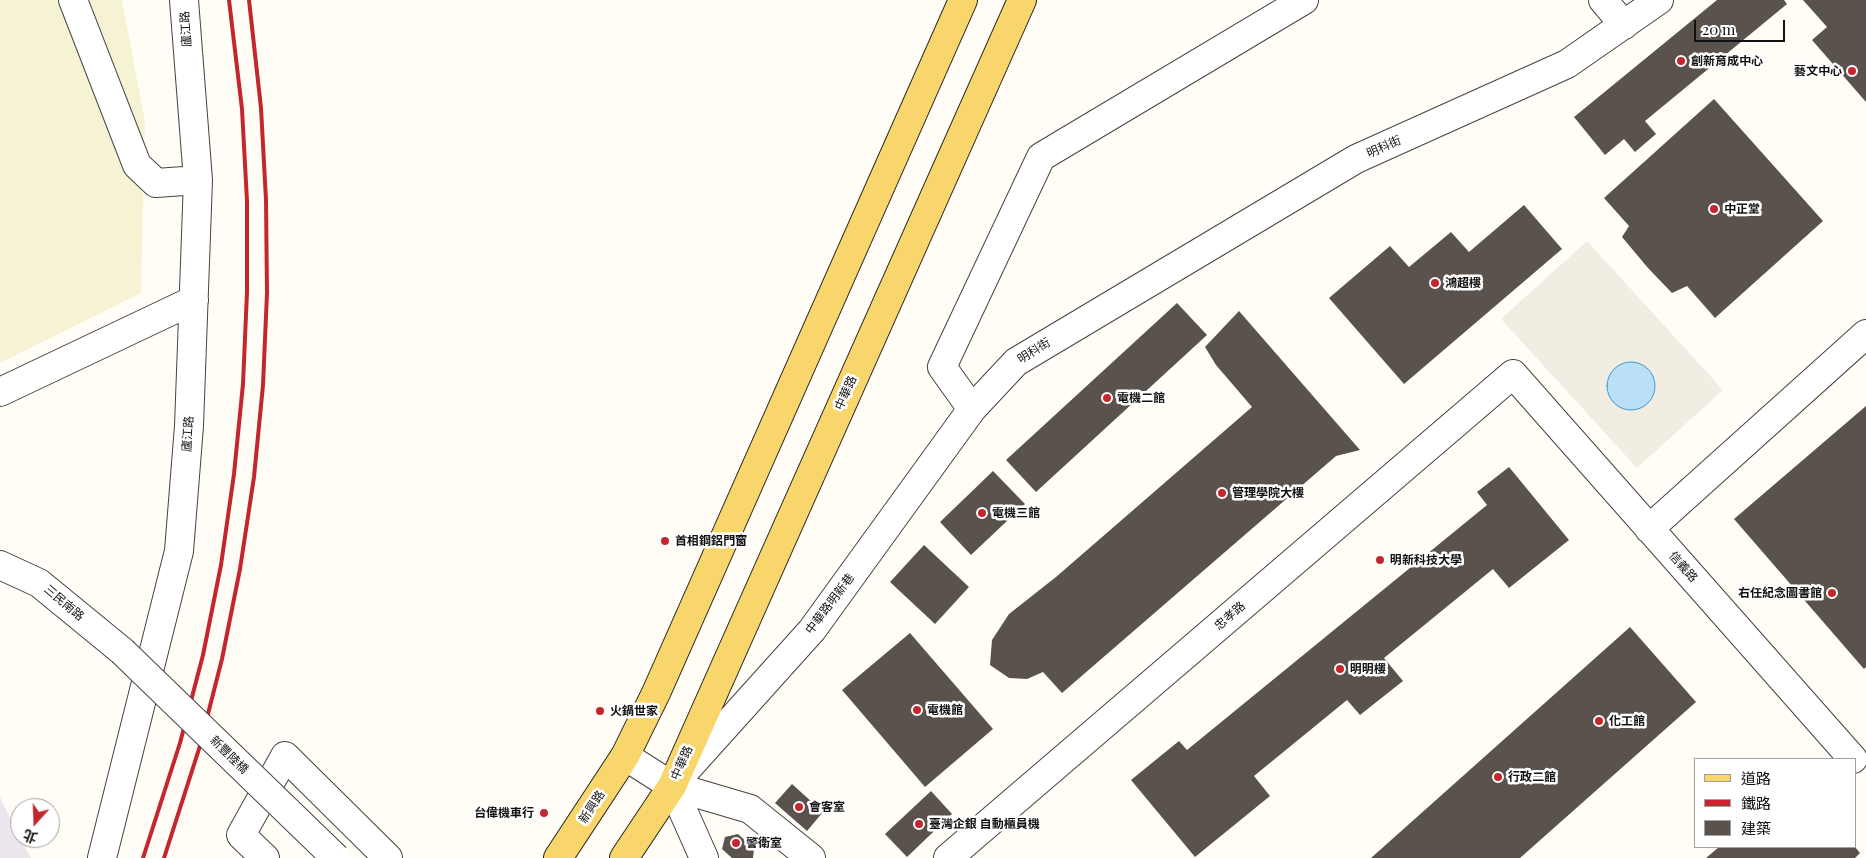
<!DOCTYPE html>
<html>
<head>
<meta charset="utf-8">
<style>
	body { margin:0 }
	#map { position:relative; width:1866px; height:858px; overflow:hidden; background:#fffdf5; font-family:"Playfair Display","Noto Sans TC",serif }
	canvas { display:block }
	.legend { position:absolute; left:1694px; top:758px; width:162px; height:90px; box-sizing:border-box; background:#fff; border:1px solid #a0a0a0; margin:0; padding:6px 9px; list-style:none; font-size:15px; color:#111 }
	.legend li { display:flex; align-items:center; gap:10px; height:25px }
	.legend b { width:25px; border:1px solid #a0a0a0 }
	.north { position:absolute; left:10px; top:798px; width:50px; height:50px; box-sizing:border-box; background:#fff; border:1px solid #a0a0a0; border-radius:50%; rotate:200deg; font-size:14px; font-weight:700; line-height:20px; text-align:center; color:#111 }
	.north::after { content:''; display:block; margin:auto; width:18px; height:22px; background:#c4262e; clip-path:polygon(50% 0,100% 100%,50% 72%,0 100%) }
	.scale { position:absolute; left:1694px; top:20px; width:91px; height:22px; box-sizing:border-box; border:2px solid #111; border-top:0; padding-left:6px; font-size:15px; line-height:18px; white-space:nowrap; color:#111; -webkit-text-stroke:4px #fff; paint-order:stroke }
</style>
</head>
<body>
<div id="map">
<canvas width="1866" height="858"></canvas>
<ul class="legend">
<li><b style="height:6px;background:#f9d66b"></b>道路</li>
<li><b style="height:6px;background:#c4262e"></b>鐵路</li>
<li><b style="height:14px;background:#5a524d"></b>建築</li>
</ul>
<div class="north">北</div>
<div class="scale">20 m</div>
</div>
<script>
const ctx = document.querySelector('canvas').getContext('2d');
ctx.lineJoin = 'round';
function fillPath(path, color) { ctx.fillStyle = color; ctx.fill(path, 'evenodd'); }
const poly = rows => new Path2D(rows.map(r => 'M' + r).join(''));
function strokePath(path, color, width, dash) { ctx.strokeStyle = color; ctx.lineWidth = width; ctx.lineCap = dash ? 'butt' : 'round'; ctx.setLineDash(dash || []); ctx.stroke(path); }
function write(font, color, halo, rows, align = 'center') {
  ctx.font = font + ' "Playfair Display","Noto Sans TC",serif'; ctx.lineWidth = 5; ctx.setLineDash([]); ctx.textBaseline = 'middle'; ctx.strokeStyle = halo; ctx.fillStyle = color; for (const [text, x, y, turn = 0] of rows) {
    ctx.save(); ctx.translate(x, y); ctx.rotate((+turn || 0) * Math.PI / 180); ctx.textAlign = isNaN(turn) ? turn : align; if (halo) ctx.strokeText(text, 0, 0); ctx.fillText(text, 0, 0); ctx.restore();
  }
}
fillPath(poly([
	[0,797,20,838,31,858,0,858]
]), '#eee6ef');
fillPath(poly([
	[0,0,122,0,145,122,141,293,0,363]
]), '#f6f3d4');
fillPath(poly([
	[1587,241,1723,390,1637,468,1501,319]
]), '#f1ede2');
const water = poly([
	'1607 386a24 24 0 1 1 48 0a24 24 0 1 1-48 0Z'
]);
fillPath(water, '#b9e0f7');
strokePath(water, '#3f96cf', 1);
fillPath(poly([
	[1717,0,1784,0,1787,4,1645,121,1656,134,1635,152,1624,139,1605,155,1574,117],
	[1803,0,1866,0,1866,102,1812,40,1827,27],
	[1714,99,1823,221,1715,318,1687,286,1672,293,1648,268,1622,237,1629,226,1604,198],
	[1524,205,1562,249,1404,384,1329,298,1390,246,1409,267,1451,232,1469,252],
	[1177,303,1207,335,1036,492,1006,460],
	[1239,311,1360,450,1336,456,1062,693,1043,672,1027,679,1009,678,990,665,992,640,1009,614,1056,577,1252,407,1216,365,1205,347],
	[1866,406,1866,667,1864,669,1734,519],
	[1509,467,1569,540,1509,588,1493,569,1384,658,1403,681,1360,715,1347,700,1254,776,1270,796,1195,857,1131,780,1179,741,1187,750,1487,505,1477,492],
	[993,471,1025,504,971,555,940,522],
	[924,545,969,587,935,624,890,582],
	[1630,627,1696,702,1520,858,1371,858],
	[910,633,993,729,925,787,842,690],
	[792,784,823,812,807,831,775,803],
	[931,791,952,814,907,857,885,834],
	[738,834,754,849,753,858,732,858,722,849,725,837],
	[1719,847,1855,847,1860,853,1855,858,1706,858]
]), '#5a524d');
const minor = poly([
	[73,0,137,165,156,183,198,180],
	[1603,0,1624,25],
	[0,392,194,300],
	[972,409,942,367,1041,157,1304,0],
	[1649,529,1866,334],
	[0,565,39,583,122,651],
	[625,756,672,786,750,809,811,858],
	[678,779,812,630,972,409,1016,362,1356,159,1567,64,1659,0],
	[672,786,704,858],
	[102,858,179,551,189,426,198,180,184,0],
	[265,858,241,835,285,756,388,858],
	[948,858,1513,374,1853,759]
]);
const major = poly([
	[558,858,625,756,656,693,963,0],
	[624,858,672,786,1022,0]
]);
strokePath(minor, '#444', 30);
strokePath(major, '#222', 30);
strokePath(minor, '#fff', 28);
strokePath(major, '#f9d66b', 28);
strokePath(poly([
	[143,858,180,743,203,655,221,565,234,474,243,384,247,292,247,201,242,109,229,0],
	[164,858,199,749,222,659,240,569,254,477,263,385,267,293,266,200,261,108,249,0]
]), '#c4262e', 4);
const minorBridge = poly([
	[122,651,336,858]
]);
strokePath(minorBridge, '#444', 30, []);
strokePath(minorBridge, '#fff', 28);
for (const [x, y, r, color] of [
	[1681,61,5,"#c4262e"],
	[1852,71,5,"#c4262e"],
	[1714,209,5,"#c4262e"],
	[1435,283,5,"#c4262e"],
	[1107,398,5,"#c4262e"],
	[1222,493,5,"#c4262e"],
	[982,513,5,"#c4262e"],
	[665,541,5,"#c4262e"],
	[1380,560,5,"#c4262e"],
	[1832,593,5,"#c4262e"],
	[1340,669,5,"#c4262e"],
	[917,710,5,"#c4262e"],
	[600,711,5,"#c4262e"],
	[1599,721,5,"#c4262e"],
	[1498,777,5,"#c4262e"],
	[799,807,5,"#c4262e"],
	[544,813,5,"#c4262e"],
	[919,824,5,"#c4262e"],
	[736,843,5,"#c4262e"]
]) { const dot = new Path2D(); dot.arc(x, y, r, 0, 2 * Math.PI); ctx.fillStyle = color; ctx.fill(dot); strokePath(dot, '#fff', 2); }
write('12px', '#111', '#fff', [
	["廬江路",186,29,-94],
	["明科街",1384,147,-24],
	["明科街",1034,351,-32],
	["中華路",846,393,-66],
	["廬江路",188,434,-86],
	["信義路",1683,567,48],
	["三民南路",64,603,40],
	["中華路明新巷",830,604,-53],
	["忠孝路",1230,616,-41],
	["新豐陸橋",229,755,44],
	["中華路",682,763,-66],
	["新興路",592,807,-57]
]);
write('bold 12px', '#111', '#fff', [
	["創新育成中心",1691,61],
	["藝文中心",1842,71,"right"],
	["中正堂",1724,209],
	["鴻超樓",1445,283],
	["電機二館",1117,398],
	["管理學院大樓",1232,493],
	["電機三館",992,513],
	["首相鋼鋁門窗",675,541],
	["明新科技大學",1390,560],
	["右任紀念圖書館",1822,593,"right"],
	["明明樓",1350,669],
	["電機館",927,710],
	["火鍋世家",610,711],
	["化工館",1609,721],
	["行政二館",1508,777],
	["會客室",809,807],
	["台偉機車行",534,813,"right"],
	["臺灣企銀 自動櫃員機",929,824],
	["警衛室",746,843]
], 'left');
</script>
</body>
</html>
